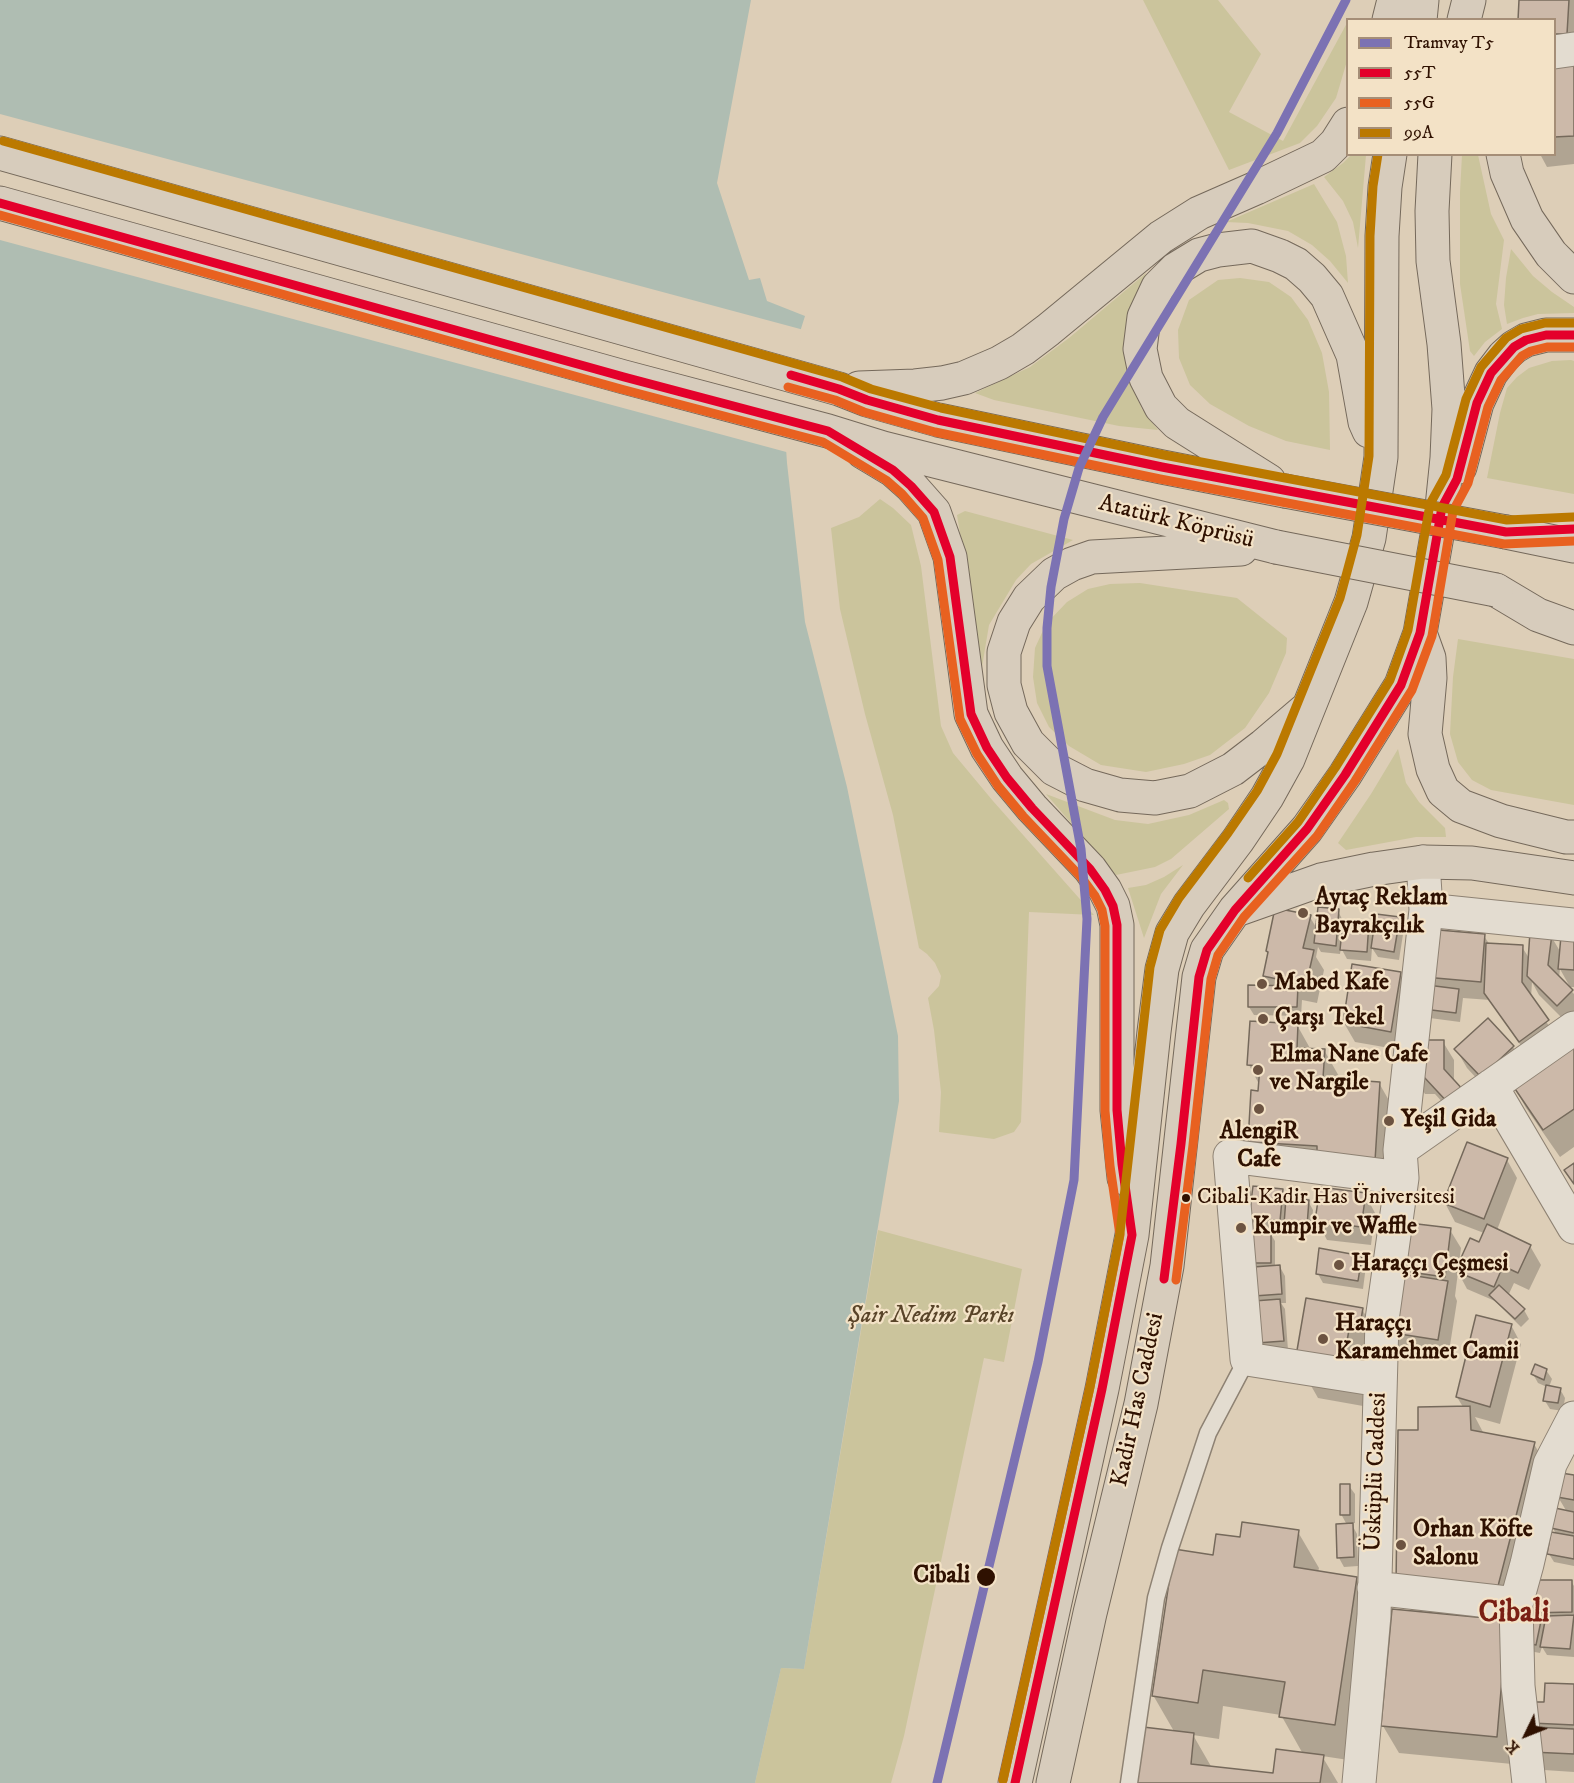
<!DOCTYPE html>
<html>
<head>
<meta charset="utf-8">
<style>
	body { margin:0 }
	#map { position:relative; width:1574px; height:1783px; overflow:hidden; background:#ddceb7; font-family:"IM FELL DW Pica",serif }
	canvas { display:block }
	.legend { position:absolute; left:1346px; top:18px; width:210px; height:138px; box-sizing:border-box; background:#f3e2c6; border:2px solid #a58e77; margin:0; padding:8px 10px; list-style:none; font-size:18px; color:#2f1101 }
	.legend li { display:flex; align-items:center; gap:12px; height:30px }
	.legend b { width:30px; border:2px solid #a58e77 }
	.north { position:absolute; left:1496px; top:1705px; width:60px; height:60px; -webkit-text-stroke:4px #f3e2c6; paint-order:stroke; rotate:227deg; font-size:16px; font-weight:700; line-height:24px; text-align:center; color:#2f1101 }
	.north::after { content:''; display:block; margin:auto; width:21px; height:27px; background:#2f1101; clip-path:polygon(50% 0,100% 100%,50% 72%,0 100%) }
</style>
</head>
<body>
<div id="map">
<canvas width="1574" height="1783"></canvas>
<ul class="legend">
<li><b style="height:8px;background:#7c72b3"></b>Tramvay T5</li>
<li><b style="height:8px;background:#e4002b"></b>55T</li>
<li><b style="height:8px;background:#e86120"></b>55G</li>
<li><b style="height:8px;background:#bb7900"></b>99A</li>
</ul>
<div class="north">K</div>
</div>
<script>
const ctx = document.querySelector('canvas').getContext('2d');
ctx.lineJoin = 'round';
function fillPath(path, color) { ctx.fillStyle = color; ctx.fill(path, 'evenodd'); }
const poly = rows => new Path2D(rows.map(r => 'M' + r).join(''));
function strokePath(path, color, width, dash) { ctx.strokeStyle = color; ctx.lineWidth = width; ctx.lineCap = dash ? 'butt' : 'round'; ctx.setLineDash(dash || []); ctx.stroke(path); }
function write(font, color, halo, rows, align = 'center') {
  ctx.font = font + ' "IM FELL DW Pica",serif'; ctx.lineWidth = 4.5; ctx.setLineDash([]); ctx.textBaseline = 'middle'; ctx.strokeStyle = halo; ctx.fillStyle = color; for (const [text, x, y, turn = 0] of rows) {
    ctx.save(); ctx.translate(x, y); ctx.rotate((+turn || 0) * Math.PI / 180); ctx.textAlign = isNaN(turn) ? turn : align; if (halo) ctx.strokeText(text, 0, 0); ctx.fillText(text, 0, 0); ctx.restore();
  }
}
fillPath(poly([
	[1143,0,1218,0,1261,54,1229,112,1283,141,1347,23,1347,61,1336,98,1317,126,1300,143,1229,170],
	[1351,155,1366,155,1358,248,1353,222,1343,201,1324,177,1343,163],
	[1462,155,1478,155,1491,214,1504,240,1496,304,1502,329,1485,342,1474,356,1470,351,1460,284,1460,192],
	[1314,184,1337,222,1346,256,1348,283,1330,261,1312,245,1288,231,1248,223,1226,222],
	[1511,249,1533,276,1552,292,1574,307,1574,313,1538,314,1523,318,1507,324,1504,305,1506,278],
	[1146,273,1124,337,1128,376,1142,409,1158,430,1119,426,994,400,975,393,1030,367,1069,338],
	[1240,278,1269,282,1291,297,1308,320,1322,353,1329,392,1330,450,1286,441,1249,426,1210,404,1190,385,1179,358,1178,330,1189,300,1218,280],
	[1571,360,1574,361,1574,494,1487,478,1500,413,1507,388,1517,377,1529,368,1552,361],
	[880,499,893,508,911,525,921,566,941,726,953,753,993,801,1094,915,1029,912,1021,1122,1014,1132,994,1139,939,1132,941,1092,934,1030,928,998,939,986,941,976,935,963,927,954,919,948,893,815,865,714,840,609,831,528,859,517],
	[965,511,1073,540,1031,564,1016,580,989,625,982,667,957,515],
	[1140,583,1237,598,1287,638,1286,653,1269,693,1245,728,1210,755,1184,764,1146,772,1101,765,1069,746,1049,727,1037,703,1033,677,1035,648,1046,624,1067,602,1088,589,1110,584],
	[1458,639,1574,659,1574,805,1491,790,1472,780,1458,762,1450,734,1453,677],
	[1398,749,1406,783,1419,802,1445,828,1446,837,1416,837,1346,850,1338,843,1371,794],
	[1046,794,1115,820,1148,824,1189,815,1224,800,1228,803,1229,809,1171,859,1155,867,1116,875],
	[1183,865,1161,894,1144,938,1128,888,1146,885,1164,877],
	[878,1230,1022,1269,1004,1362,984,1358,904,1736,891,1783,755,1783,781,1668,804,1669]
]), '#cbc49c');
fillPath(poly([
	[0,0,751,0,717,183,749,280,760,278,767,301,805,316,782,389,787,463,805,622,847,787,898,1036,899,1101,804,1669,781,1668,755,1783,0,1783]
]), '#afbdb2');
fillPath(poly([
	[0,114,804,330,785,389,790,453,0,240]
]), '#ddceb7');
fillPath(poly([
	[1520,0,1574,0,1574,164,1547,167,1540,154,1554,154,1554,20],
	[1338,911,1343,921,1368,924,1375,934,1399,919,1404,928,1399,960,1378,957,1372,948,1371,961,1347,959,1341,948,1340,954,1321,952,1318,947,1316,957,1324,970,1317,1003,1302,1000,1301,1016,1254,1015,1249,1007,1271,987,1264,976,1310,917,1317,929],
	[1484,936,1490,945,1522,947,1529,958,1551,936,1561,953,1574,938,1574,987,1570,987,1560,969,1559,978,1574,994,1574,1017,1568,1024,1539,995,1532,982,1531,998,1558,1040,1530,1059,1490,1000,1463,998,1460,1022,1422,1017,1425,977],
	[1400,974,1411,992,1401,1050,1355,1042,1344,1023],
	[1488,1020,1513,1047,1524,1065,1574,1037,1574,1147,1560,1157,1526,1108,1510,1079,1492,1095,1467,1068,1456,1049],
	[1251,1022,1297,1025,1311,1050,1324,1050,1340,1078,1340,1081,1379,1083,1395,1111,1390,1188,1334,1185,1250,1141,1260,1086,1249,1065],
	[1443,1042,1454,1060,1454,1082,1462,1124,1435,1094,1425,1094,1414,1076],
	[1507,1160,1517,1178,1497,1230,1530,1246,1541,1265,1529,1290,1514,1283,1508,1296,1524,1310,1529,1319,1521,1327,1495,1301,1467,1289,1458,1272,1455,1296,1457,1301,1448,1358,1399,1350,1389,1331,1407,1276,1404,1271,1450,1230,1461,1248,1459,1263,1479,1244,1484,1233,1455,1222,1445,1203],
	[1282,1191,1287,1200,1308,1201,1313,1210,1311,1234,1291,1232,1285,1222,1284,1230,1256,1227,1251,1218],
	[1365,1194,1375,1213,1371,1245,1327,1240,1317,1221],
	[1270,1233,1275,1241,1275,1267,1280,1267,1285,1276,1286,1303,1281,1303,1285,1309,1288,1350,1264,1352,1259,1343,1259,1302,1256,1295,1257,1268,1254,1263],
	[1361,1257,1366,1266,1363,1289,1323,1283,1318,1274],
	[1362,1309,1383,1346,1371,1360,1363,1406,1318,1398,1297,1361],
	[1511,1325,1521,1344,1500,1424,1475,1417,1484,1434,1534,1444,1555,1480,1529,1582,1571,1581,1574,1586,1574,1657,1547,1655,1542,1647,1540,1653,1529,1651,1535,1621,1530,1612,1512,1764,1399,1753,1383,1726,1413,1613,1397,1585,1419,1432,1463,1407,1457,1397],
	[1546,1370,1552,1379,1549,1387,1560,1389,1565,1398,1563,1411,1550,1409,1545,1401,1547,1387,1538,1383,1533,1374],
	[1574,1477,1574,1566,1554,1562,1549,1554,1556,1534,1553,1528,1567,1512,1558,1497],
	[1349,1486,1355,1494,1355,1523,1351,1523,1357,1534,1358,1566,1344,1567,1339,1558,1337,1526,1347,1525,1341,1514],
	[1298,1532,1319,1568,1318,1572,1356,1578,1377,1615,1355,1761,1322,1756,1338,1783,1139,1783,1175,1733,1153,1695,1215,1557,1242,1539],
	[1223,1706,1281,1715,1303,1754,1275,1775,1212,1768,1193,1735,1219,1739],
	[1574,1686,1574,1772,1544,1770,1534,1728,1545,1704]
]), '#0003');
const building = poly([
	[1519,0,1569,0,1567,34,1554,34,1554,20,1518,20,1519,0],
	[1574,59,1574,136,1554,137,1554,61,1574,59],
	[1318,907,1339,909,1336,946,1314,943,1318,907],
	[1275,908,1311,915,1303,948,1314,950,1306,985,1263,976,1268,952,1266,951,1275,908],
	[1376,914,1400,917,1394,952,1371,948,1376,914],
	[1343,920,1369,922,1367,952,1340,950,1343,920],
	[1427,929,1485,934,1481,982,1424,977,1427,929],
	[1530,932,1552,934,1548,965,1573,990,1557,1006,1527,976,1530,932],
	[1561,936,1574,937,1574,970,1558,969,1561,936],
	[1486,943,1523,945,1522,982,1549,1020,1519,1042,1484,993,1486,943],
	[1352,964,1401,972,1391,1032,1343,1023,1352,964],
	[1419,984,1459,989,1456,1013,1415,1008,1419,984],
	[1248,985,1298,986,1297,1007,1248,1007,1248,985],
	[1488,1018,1514,1046,1481,1077,1454,1049,1488,1018],
	[1250,1021,1298,1024,1297,1048,1325,1049,1323,1078,1380,1082,1375,1161,1317,1157,1317,1146,1248,1142,1251,1090,1258,1091,1260,1066,1247,1065,1250,1021],
	[1574,1035,1574,1109,1543,1130,1509,1080,1574,1035],
	[1413,1040,1444,1040,1444,1069,1465,1092,1451,1106,1423,1076,1413,1040],
	[1467,1142,1508,1158,1484,1219,1443,1203,1467,1142],
	[1574,1163,1574,1184,1564,1170,1574,1163],
	[1253,1186,1283,1189,1280,1221,1249,1218,1253,1186],
	[1320,1187,1366,1193,1361,1227,1315,1221,1320,1187],
	[1286,1198,1309,1200,1307,1226,1284,1224,1286,1198],
	[1409,1223,1451,1228,1445,1277,1402,1271,1409,1223],
	[1487,1224,1531,1245,1518,1273,1503,1266,1494,1287,1455,1271,1470,1238,1479,1242,1487,1224],
	[1253,1231,1271,1231,1271,1263,1252,1263,1253,1231],
	[1319,1248,1362,1256,1358,1281,1316,1274,1319,1248],
	[1280,1265,1282,1294,1254,1296,1253,1267,1280,1265],
	[1397,1273,1448,1281,1438,1340,1387,1332,1397,1273],
	[1499,1285,1525,1309,1515,1319,1489,1295,1499,1285],
	[1306,1298,1363,1308,1360,1325,1350,1324,1342,1370,1295,1362,1306,1298],
	[1280,1299,1284,1341,1257,1343,1254,1301,1280,1299],
	[1476,1315,1512,1324,1490,1407,1456,1397,1476,1315],
	[1535,1364,1547,1369,1544,1380,1531,1374,1535,1364],
	[1546,1385,1561,1388,1558,1403,1543,1401,1546,1385],
	[1470,1406,1471,1430,1535,1442,1497,1590,1396,1585,1398,1430,1418,1430,1418,1407,1470,1406],
	[1561,1473,1574,1475,1574,1500,1557,1497,1561,1473],
	[1340,1484,1350,1484,1350,1515,1340,1515,1340,1484],
	[1555,1508,1574,1512,1574,1533,1551,1528,1555,1508],
	[1242,1522,1299,1530,1294,1567,1357,1577,1335,1725,1279,1717,1285,1682,1203,1670,1198,1703,1152,1696,1174,1549,1213,1555,1216,1534,1240,1537,1242,1522],
	[1353,1523,1354,1557,1337,1558,1336,1524,1353,1523],
	[1551,1532,1574,1536,1574,1559,1547,1554,1551,1532],
	[1528,1580,1572,1580,1572,1612,1529,1613,1528,1580],
	[1392,1609,1507,1620,1497,1737,1381,1726,1392,1609],
	[1574,1615,1570,1649,1540,1647,1546,1616,1574,1615],
	[1527,1618,1541,1621,1536,1645,1522,1642,1527,1618],
	[1545,1683,1574,1684,1574,1725,1531,1723,1531,1702,1544,1702,1545,1683],
	[1143,1727,1194,1733,1191,1764,1273,1773,1276,1749,1324,1755,1320,1783,1137,1783,1143,1727],
	[1533,1727,1574,1729,1574,1754,1531,1752,1533,1727]
]);
fillPath(building, '#ccb9a9');
strokePath(building, '#75695b', 1.5);
const lane = poly([
	[1129,1783,1156,1598,1170,1548,1208,1433,1247,1359]
]);
const street = poly([
	[1554,52,1574,49],
	[1426,910,1574,925],
	[1491,1086,1574,1227],
	[1400,1150,1574,1028],
	[1380,1380,1247,1359,1230,1156,1402,1178],
	[1374,1588,1516,1604],
	[1359,1783,1374,1615,1382,1320,1402,1178,1400,1150,1426,910,1423,862],
	[1529,1783,1518,1686,1516,1604,1527,1564,1550,1464,1574,1418]
]);
const primary = poly([
	[1389,20,1394,0],
	[1420,20,1422,0],
	[1464,20,1469,0],
	[0,153,839,389,867,400,938,420,1162,467,1285,491],
	[1503,154,1507,173,1527,219,1551,254,1574,277],
	[0,203,624,377,828,431,883,448,1276,547],
	[859,388,915,386,942,383,964,378,999,363,1023,349,1048,330,1161,237,1199,213,1256,188,1323,156,1336,143,1348,124],
	[863,452,893,470,911,486,934,512,950,557,971,714,987,748,1007,778,1032,808,1090,869,1105,890,1113,906,1117,925,1117,1110,1124,1178],
	[1460,467,1477,403,1491,373,1504,356,1514,347,1526,340,1546,335,1574,335],
	[1269,481,1177,423,1161,407,1146,378,1140,349,1144,317,1158,287,1176,269,1199,255,1218,250,1252,246,1280,256,1296,264,1312,278,1327,296,1353,355,1365,422,1369,431],
	[1506,532,1574,546],
	[1241,549,1092,557,1072,564,1054,574,1029,598,1014,622,1004,652,1004,685,1011,712,1028,743,1054,769,1085,785,1120,795,1155,798,1190,791,1233,769,1263,746,1304,711],
	[1496,590,1538,615,1574,628],
	[1420,633,1429,658,1430,678,1425,734,1433,769,1443,791,1461,806,1501,821,1566,837,1574,837],
	[1239,909,1321,880,1374,869,1423,862,1472,863,1574,878],
	[1015,1783,1102,1389,1132,1235,1154,1032,1162,969,1172,933,1189,905,1238,840,1267,797,1288,759,1351,602,1369,538,1381,457,1382,236,1385,187,1390,154],
	[1053,1783,1090,1613,1141,1404,1167,1266,1199,977,1207,950,1235,910,1307,829,1345,775,1401,685,1420,633,1442,507,1447,458,1449,409,1444,344,1433,261,1432,211,1435,154]
]);
strokePath(lane, '#8e8273', 19);
strokePath(street, '#8e8273', 35);
strokePath(primary, '#75695b', 35);
strokePath(lane, '#e3dcd0', 16);
strokePath(street, '#e3dcd0', 33);
strokePath(primary, '#d7ccbc', 33);
const primaryBridge = poly([
	[1285,491,1506,532],
	[1276,547,1496,590]
]);
strokePath(primaryBridge, '#75695b', 35, []);
strokePath(primaryBridge, '#d7ccbc', 33);
strokePath(poly([
	[0,203,624,377,828,431,893,470,911,486,934,512,950,557,971,714,987,748,1007,778,1032,808,1090,869,1105,890,1113,906,1117,925,1117,1110,1122,1164,1132,1235,1102,1389,1015,1783],
	[791,375,839,389,867,400,938,420,1162,467,1506,532,1574,529],
	[1164,1279,1181,1144,1199,977,1207,950,1235,910,1307,829,1345,775,1401,685,1420,633,1442,507,1457,479,1477,403,1491,373,1514,347,1526,340,1546,335,1574,335]
]), '#e4002b', 9);
strokePath(poly([
	[0,215,621,389,823,442,886,480,902,494,923,518,938,560,960,719,977,754,998,786,1023,816,1081,877,1095,896,1102,910,1105,926,1105,1111,1110,1166,1120,1235,1090,1387,1003,1780],
	[788,387,835,400,864,412,935,432,1160,479,1504,544,1574,541],
	[1176,1280,1193,1145,1211,979,1218,955,1244,917,1317,836,1355,781,1412,690,1432,636,1453,511,1468,483,1488,407,1501,380,1522,356,1531,351,1547,347,1574,347]
]), '#e86120', 9);
strokePath(poly([
	[3,141,842,377,871,389,941,408,1164,455,1507,520,1573,517],
	[1248,878,1298,822,1335,768,1390,680,1408,630,1430,504,1446,475,1466,399,1481,367,1506,338,1521,329,1545,323,1574,323],
	[1003,1780,1090,1387,1120,1233,1150,967,1160,930,1179,898,1228,833,1257,791,1277,754,1340,598,1357,535,1369,456,1370,236,1373,186,1378,154]
]), '#bb7900', 9);
strokePath(poly([
	[937,1783,1038,1362,1074,1180,1087,919,1081,849,1047,666,1047,628,1051,587,1064,519,1079,468,1103,417,1277,133,1346,0]
]), '#7c72b3', 9);
for (const [x, y, r, color] of [
	[1303,913,6,"#6c5341"],
	[1262,984,6,"#6c5341"],
	[1263,1019,6,"#6c5341"],
	[1258,1070,6,"#6c5341"],
	[1259,1109,6,"#6c5341"],
	[1389,1121,6,"#6c5341"],
	[1186,1198,5,"#2f1101"],
	[1241,1228,6,"#6c5341"],
	[1339,1265,6,"#6c5341"],
	[1323,1339,6,"#6c5341"],
	[1401,1545,6,"#6c5341"],
	[986,1577,10,"#2f1101"]
]) { const dot = new Path2D(); dot.arc(x, y, r, 0, 2 * Math.PI); ctx.fillStyle = color; ctx.fill(dot); strokePath(dot, '#f3e2c6', 2); }
write('22px', '#2f1101', '#f3e2c6', [
	["Cibali-Kadir Has Üniversitesi",1197,1198]
], 'left');
write('24px', '#2f1101', '#f3e2c6', [
	["Atatürk Köprüsü",1176,523,14],
	["Kadir Has Caddesi",1139,1400,-78],
	["Üsküplü Caddesi",1377,1472,-88]
]);
write('bold 24px', '#2f1101', '#f3e2c6', [
	["Aytaç Reklam",1315,899],
	["Bayrakçılık",1315,927],
	["Mabed Kafe",1274,984],
	["Çarşı Tekel",1275,1019],
	["Elma Nane Cafe",1270,1056],
	["ve Nargile",1270,1084],
	["Yeşil Gida",1401,1121],
	["AlengiR",1259,1133,"center"],
	["Cafe",1259,1161,"center"],
	["Kumpir ve Waffle",1253,1228],
	["Haraççı Çeşmesi",1351,1265],
	["Haraççı",1335,1325],
	["Karamehmet Camii",1335,1353],
	["Orhan Köfte",1413,1531],
	["Salonu",1413,1559]
], 'left');
write('italic 24px', '#594429', '#f3e2c6', [
	["Şair Nedim Parkı",931,1317]
]);
write('bold 24px', '#2f1101', '#f3e2c6', [
	["Cibali",970,1577]
], 'right');
write('bold 30px', '#7a1f14', '#f3e2c6', [
	["Cibali",1514,1615]
]);
</script>
</body>
</html>
